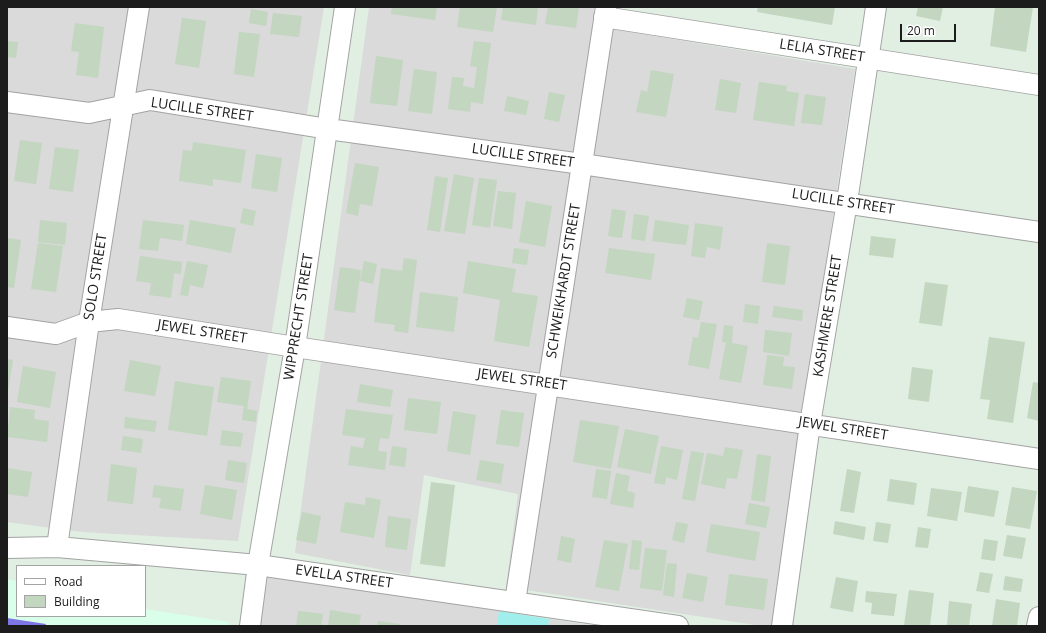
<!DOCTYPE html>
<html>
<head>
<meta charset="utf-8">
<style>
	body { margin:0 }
	#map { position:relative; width:1046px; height:633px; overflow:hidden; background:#e0efe2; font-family:"Open Sans",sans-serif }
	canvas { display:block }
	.frame { position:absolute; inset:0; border:8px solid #1c1c1c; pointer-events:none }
	.legend { position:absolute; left:16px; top:565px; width:130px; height:52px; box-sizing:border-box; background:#fff; border:1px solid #a4a4a4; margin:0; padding:5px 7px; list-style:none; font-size:12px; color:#1c1c1c }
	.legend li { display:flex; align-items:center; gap:8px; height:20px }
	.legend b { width:20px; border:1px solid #a4a4a4 }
	.scale { position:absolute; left:900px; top:24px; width:56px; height:18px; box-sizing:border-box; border:2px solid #1c1c1c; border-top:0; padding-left:5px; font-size:12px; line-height:14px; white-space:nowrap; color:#1c1c1c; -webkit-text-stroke:3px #fff; paint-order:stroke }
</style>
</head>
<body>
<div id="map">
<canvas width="1046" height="633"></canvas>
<div class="frame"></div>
<ul class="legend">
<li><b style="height:5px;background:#fff"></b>Road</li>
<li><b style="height:11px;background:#c2d6c0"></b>Building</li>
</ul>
<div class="scale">20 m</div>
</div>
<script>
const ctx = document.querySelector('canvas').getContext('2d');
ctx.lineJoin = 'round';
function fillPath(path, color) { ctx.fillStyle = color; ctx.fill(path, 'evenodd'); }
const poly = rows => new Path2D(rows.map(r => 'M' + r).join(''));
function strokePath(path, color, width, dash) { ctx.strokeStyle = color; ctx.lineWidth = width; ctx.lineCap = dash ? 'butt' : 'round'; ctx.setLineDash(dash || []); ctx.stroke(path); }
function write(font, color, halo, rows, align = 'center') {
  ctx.font = font + ' "Open Sans",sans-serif'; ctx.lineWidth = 3; ctx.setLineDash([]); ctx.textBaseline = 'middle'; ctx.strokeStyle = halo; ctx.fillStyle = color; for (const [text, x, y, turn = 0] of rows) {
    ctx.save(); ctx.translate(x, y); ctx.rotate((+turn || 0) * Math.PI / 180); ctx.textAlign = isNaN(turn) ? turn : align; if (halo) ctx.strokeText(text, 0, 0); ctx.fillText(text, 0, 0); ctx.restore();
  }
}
fillPath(poly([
	[7,7,324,7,238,541,82,532,7,522],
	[369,7,594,7,592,26,855,69,772,626,762,626,506,587,518,494,424,475,410,575,295,553],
	[268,575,499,611,497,626,260,626],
	[549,619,597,626,548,626]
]), '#d9dad9');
fillPath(poly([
	[7,579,17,581,17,616,145,616,145,609,229,622,228,626,7,626]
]), '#d9ffeb');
fillPath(poly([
	[499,611,549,619,548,626,497,626]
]), '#a0efed');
fillPath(poly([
	[7,618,46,624,45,626,7,626]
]), '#7e75e7');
fillPath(poly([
	[392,7,437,7,435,20,391,14],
	[460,7,497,7,493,32,457,27],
	[503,7,538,7,536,25,501,20],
	[548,7,579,7,576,28,545,24],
	[758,7,835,7,832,25,757,12],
	[918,7,943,7,940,21,916,16],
	[995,7,1033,7,1026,52,990,46],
	[251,9,268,12,266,26,249,23],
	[273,13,302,16,299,37,270,34],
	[182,18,206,21,199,68,175,64],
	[75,23,104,27,98,78,76,75,79,52,71,51],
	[239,32,260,34,254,77,234,74],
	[7,41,18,42,16,58,7,57],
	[474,41,491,43,483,104,471,102,470,112,448,109,452,77,464,78,463,86,474,88,477,67,470,66],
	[376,56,403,60,397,106,370,103],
	[414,69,437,72,432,114,408,111],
	[651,70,674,74,666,117,636,112,641,90,647,92],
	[720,79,741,83,736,113,715,110],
	[759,82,787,86,786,91,799,93,794,126,753,120],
	[549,92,565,95,559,122,544,119],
	[805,94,826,97,822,125,801,123],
	[507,96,529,101,526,115,504,111],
	[20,140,42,143,36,184,14,181],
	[193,142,246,150,241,183,213,179,213,186,179,181,183,150,192,151],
	[55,147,79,150,73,192,49,189],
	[256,154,282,158,277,192,251,188],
	[355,163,379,167,372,206,360,204,358,216,346,213],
	[454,174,474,178,465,234,444,231],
	[435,176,448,178,440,232,427,230],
	[479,178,497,180,490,228,472,225],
	[498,191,516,193,512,229,493,226],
	[526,201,552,206,545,247,519,242],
	[243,208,256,211,253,226,240,223],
	[612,209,626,211,622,238,608,236],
	[634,214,649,216,645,241,631,239],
	[40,220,67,223,65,245,38,242],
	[143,220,184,225,182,241,160,238,158,251,139,249],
	[190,220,236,228,231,253,186,244],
	[655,220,689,225,686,245,652,241],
	[695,223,723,227,720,250,707,247,705,258,691,256],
	[871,236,896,239,893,258,869,255],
	[7,238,21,240,14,288,7,287],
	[38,243,63,246,56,292,31,289],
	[767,243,790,246,785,285,762,282],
	[514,248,529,250,527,265,512,263],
	[609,248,655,254,651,280,605,273],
	[140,256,182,262,181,274,174,273,171,298,149,295,151,283,136,281],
	[404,258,417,260,408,333,394,331,395,325,374,322,381,268,402,271],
	[187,261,208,265,203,288,190,285,188,296,180,295],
	[364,261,377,264,373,284,360,281],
	[468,261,516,269,512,292,538,296,529,347,494,341,500,300,463,293],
	[340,267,361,270,355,313,334,310],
	[925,282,948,285,942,326,919,323],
	[420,292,458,297,454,332,416,327],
	[687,298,703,301,699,320,683,317],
	[745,304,760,306,758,324,743,322],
	[774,306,803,310,802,321,772,317],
	[701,322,717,324,709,369,688,365,693,337,698,338],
	[724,325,733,326,732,343,748,346,741,383,719,379,726,342,722,342],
	[765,330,792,333,789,356,763,352],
	[989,337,1025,342,1013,423,987,419,990,400,980,399],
	[767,355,784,357,783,366,795,367,792,389,763,385],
	[7,359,13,360,8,391,7,391],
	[130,360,161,366,155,396,124,391],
	[23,366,56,372,50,408,17,402],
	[912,367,933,370,929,402,908,399],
	[221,377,251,381,247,409,257,411,256,422,242,420,244,406,217,402],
	[175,381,214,387,207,436,168,430],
	[1033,382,1039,383,1039,421,1027,418],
	[360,384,393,390,390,407,357,402],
	[408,398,441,402,437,434,404,430],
	[10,407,35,410,34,419,49,421,47,442,7,437],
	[346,409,393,415,389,439,380,438,378,451,387,452,385,470,348,465,351,446,363,448,365,438,342,435],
	[501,410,524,413,519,447,496,444],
	[453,411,476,415,470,455,447,451],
	[125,417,157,421,155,432,124,428],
	[580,420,619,426,611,469,573,462],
	[625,429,659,436,651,474,617,467],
	[222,430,243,433,241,447,220,445],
	[123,436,143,439,141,453,121,450],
	[392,446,407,448,405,467,389,465],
	[661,446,683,450,677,480,666,477,665,485,654,483],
	[725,447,743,450,737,479,727,478,725,489,701,484,707,453,723,456],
	[691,451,704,453,695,501,682,499],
	[757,454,771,456,765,502,751,500],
	[228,460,247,463,244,483,225,480],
	[480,460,504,464,501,484,476,480],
	[111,464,137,468,133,504,107,501],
	[7,468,32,472,28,497,7,494],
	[596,469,611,471,607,499,592,497],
	[847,469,861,472,854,513,840,511],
	[616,473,630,476,627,491,635,493,633,508,610,504],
	[890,479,917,483,914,505,887,501],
	[431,482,455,485,445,567,420,564],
	[154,485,184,489,181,511,159,508,161,498,152,497],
	[205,485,237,490,232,520,200,514],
	[968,486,999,491,994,517,964,512],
	[1012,487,1037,491,1030,529,1005,525],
	[931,488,962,492,957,521,927,516],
	[366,497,381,500,374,538,340,532,345,502,365,505],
	[749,503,770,507,766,528,745,524],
	[302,512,321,516,316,544,296,540],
	[388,516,411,519,407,550,385,547],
	[835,521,866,527,864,540,833,534],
	[676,522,688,524,684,543,672,540],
	[876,522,891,524,888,543,873,541],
	[711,524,760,532,755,561,706,552],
	[918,527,931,529,928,548,915,547],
	[1007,535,1026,538,1022,559,1003,556],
	[561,536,575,539,571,563,557,560],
	[984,539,998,541,995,561,981,559],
	[604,540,628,544,619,591,595,587],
	[632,540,642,541,639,570,629,569],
	[645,548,667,550,662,591,640,588],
	[667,563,677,564,674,597,663,595],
	[980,572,993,574,989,593,976,591],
	[687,573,708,577,703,602,682,598],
	[729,574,768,579,764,610,725,605],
	[1005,576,1023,579,1021,592,1003,590],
	[836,577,858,581,853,612,830,608],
	[909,590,934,593,930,626,904,625],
	[866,591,897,594,894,616,871,614,872,603,865,602],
	[996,599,1020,603,1017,626,992,626],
	[949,601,972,604,969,626,947,626],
	[330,610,361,615,359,626,328,626],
	[298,611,323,614,321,626,296,626],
	[378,621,400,624,400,626,377,626]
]), '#c2d6c0');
const minor = poly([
	[604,17,1039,85],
	[7,102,89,113,150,100,328,129,582,164,1039,232],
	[7,327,56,334,89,322,118,319,295,347,1039,459],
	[57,547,89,322,139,7],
	[7,548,57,547,258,565,678,626],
	[515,602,606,7],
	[250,626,258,565,295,347,345,7],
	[782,626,810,424,847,202,876,7],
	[1037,626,1039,617]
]);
strokePath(minor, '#a3a3a3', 22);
strokePath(minor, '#fff', 20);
write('14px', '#1c1c1c', '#fff', [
	["LELIA STREET",822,51,9],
	["LUCILLE STREET",202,110,8],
	["LUCILLE STREET",523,156,8],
	["LUCILLE STREET",843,202,9],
	["SOLO STREET",96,277,-81],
	["SCHWEIKHARDT STREET",564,281,-81],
	["KASHMERE STREET",828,316,-81],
	["WIPPRECHT STREET",299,317,-81],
	["JEWEL STREET",202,332,9],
	["JEWEL STREET",522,380,8],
	["JEWEL STREET",843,429,9],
	["EVELLA STREET",344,577,8]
]);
</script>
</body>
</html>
